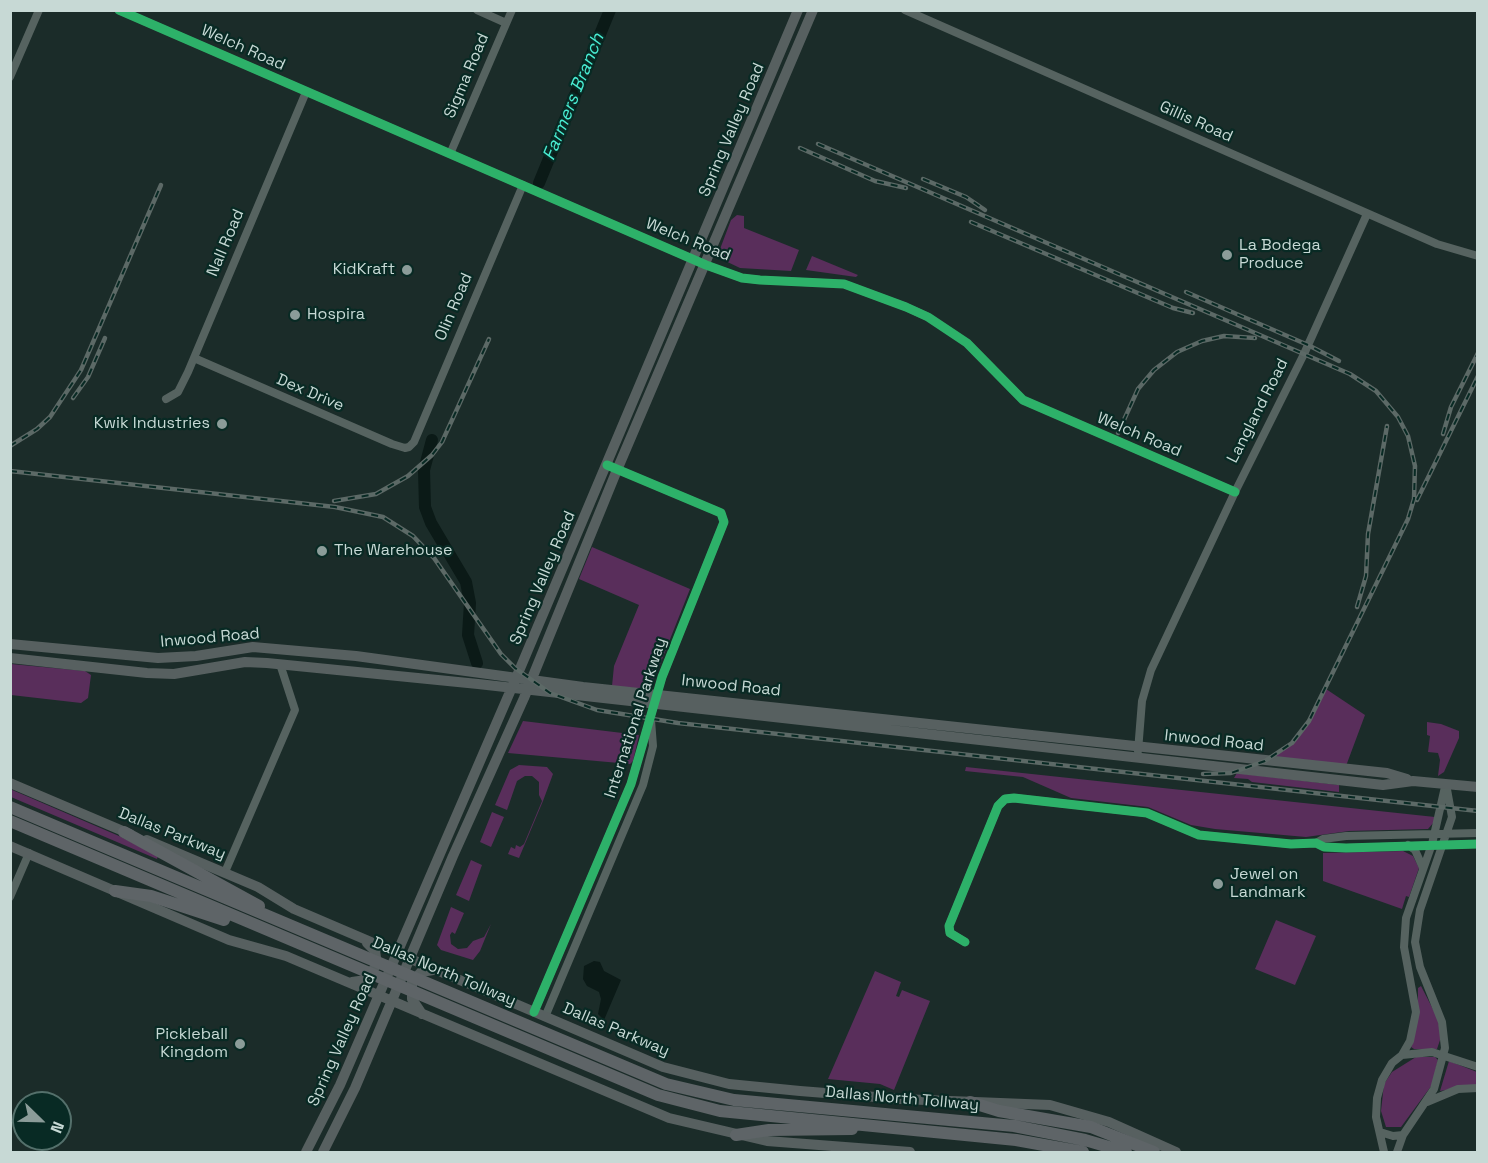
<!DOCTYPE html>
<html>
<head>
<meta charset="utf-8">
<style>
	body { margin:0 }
	#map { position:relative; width:1488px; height:1163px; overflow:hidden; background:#1b2c29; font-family:"Space Grotesk",sans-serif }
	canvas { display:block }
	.frame { position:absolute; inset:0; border:12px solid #c7d9d5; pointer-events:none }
	.north { position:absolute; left:12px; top:1091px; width:60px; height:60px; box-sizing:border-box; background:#082a24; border:2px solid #54706b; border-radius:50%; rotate:113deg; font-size:16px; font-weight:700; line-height:24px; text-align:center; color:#c7d9d5 }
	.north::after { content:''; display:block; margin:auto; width:21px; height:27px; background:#8b9c99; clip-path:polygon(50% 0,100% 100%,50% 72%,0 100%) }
</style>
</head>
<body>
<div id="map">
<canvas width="1488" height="1163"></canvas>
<div class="frame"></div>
<div class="north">N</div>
</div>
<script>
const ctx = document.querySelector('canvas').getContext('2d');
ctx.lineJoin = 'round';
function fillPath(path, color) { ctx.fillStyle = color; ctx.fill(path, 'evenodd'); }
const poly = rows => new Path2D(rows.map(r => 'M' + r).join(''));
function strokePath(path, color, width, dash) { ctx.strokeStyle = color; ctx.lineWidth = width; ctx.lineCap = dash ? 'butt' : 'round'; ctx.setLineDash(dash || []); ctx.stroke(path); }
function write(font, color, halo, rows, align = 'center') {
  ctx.font = font + ' "Space Grotesk",sans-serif'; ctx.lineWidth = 4.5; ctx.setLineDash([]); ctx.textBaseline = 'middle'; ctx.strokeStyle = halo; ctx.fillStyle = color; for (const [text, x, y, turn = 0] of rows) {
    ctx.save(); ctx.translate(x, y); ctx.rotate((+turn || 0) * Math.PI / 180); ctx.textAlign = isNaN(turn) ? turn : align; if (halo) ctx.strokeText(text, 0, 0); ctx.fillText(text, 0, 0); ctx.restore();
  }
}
fillPath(poly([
	[737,215,744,216,744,228,799,250,791,271,740,268,717,257,731,220],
	[812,256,858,275,856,277,806,270],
	[592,547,690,589,653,682,646,689,612,686,614,666,639,605,579,579],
	[11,664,85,671,91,675,88,698,81,703,11,695],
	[1326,689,1365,715,1346,766,1272,758,1298,737],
	[523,721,639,735,633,761,630,764,508,753],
	[1427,722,1441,724,1459,731,1459,738,1444,772,1438,776,1440,760,1438,753,1428,752,1430,736,1427,735],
	[519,765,547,767,553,774,543,801,519,858,508,854,511,847,515,849,516,845,520,847,524,844,542,801,539,795,539,782,532,776,525,776,517,781,507,810,495,805,510,770],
	[966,767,1435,817,1434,822,1428,829,1349,831,1306,837,1215,829,1191,825,1148,807,1071,798,1023,777,965,771],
	[1237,773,1339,785,1339,792,1252,782,1248,779,1234,778],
	[10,789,119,836,158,856,157,859,11,797],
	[492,812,504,817,491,847,480,842],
	[1403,851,1413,856,1419,868,1409,897,1406,896,1402,909,1323,881,1323,853],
	[471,860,482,865,469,901,456,895],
	[451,907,464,913,455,934,452,932,450,935,451,944,458,949,467,948,473,941,484,937,491,924,480,951,473,960,441,950,437,945],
	[1276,920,1316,936,1295,985,1255,969],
	[875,971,901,982,896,996,899,997,902,990,930,1001,894,1090,880,1084,828,1079],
	[1421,986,1438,1019,1441,1037,1437,1049,1414,1049,1411,1047,1418,1016,1418,988],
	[1416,1057,1435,1057,1438,1060,1432,1085,1401,1127,1386,1127,1381,1111,1384,1084,1392,1072],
	[1449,1061,1477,1072,1477,1085,1440,1091]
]), '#592e5b');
fillPath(poly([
	[594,961,600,962,604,971,621,980,604,1020,598,1014,601,999,599,992,587,986,583,979,584,966]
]), '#0b1a17');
strokePath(poly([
	[539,183,610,10],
	[432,440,424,470,425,507,431,523,466,582,470,603,468,635,477,663]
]), '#0b1a17', 12);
strokePath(poly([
	[119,10,706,265,742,278,760,280,844,284,906,307,928,317,967,343,1023,400,1235,492],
	[477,10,506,23],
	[905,10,1437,244,1478,256],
	[10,77,39,10],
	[450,154,512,10],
	[194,358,392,444,405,448,409,447,414,442,523,185],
	[166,399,178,392,188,372,306,92],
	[1138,751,1142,701,1151,670,1235,492,1304,354,1367,214],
	[1316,843,1323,839,1346,836,1478,833],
	[1408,845,1415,850,1423,868],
	[225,872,295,710,280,664],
	[10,897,29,853],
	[965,942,950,933,949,926,998,806,1005,799,1014,798,1147,813,1199,835,1291,844,1316,843,1324,847,1346,848,1478,844],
	[534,1012,631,784,662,677,724,522,721,513,714,510,607,465],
	[545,1017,643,785,653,746,651,720],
	[1402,1055,1410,1041,1416,1012,1404,947,1406,918,1432,844,1445,787],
	[1427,1102,1458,1089,1478,1088],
	[1380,1132,1393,1136,1403,1135],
	[1384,1152,1376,1117,1377,1098,1382,1080,1392,1063,1402,1055,1432,1052,1478,1067],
	[1397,1152,1403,1135,1434,1089,1445,1048,1442,1022,1420,967,1415,942,1420,910,1452,817,1446,784]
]), '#566360', 8);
strokePath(poly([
	[10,644,158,658,196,656,253,647,356,656,583,687,1387,773,1407,779],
	[10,658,147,673,174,674,245,662,267,663,478,684,1383,785,1413,781,1478,787],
	[10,783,130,834],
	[147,840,258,887,294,909,663,1067,729,1084,800,1091,901,1099,1050,1105,1109,1122,1176,1152],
	[10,846,229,940,286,956,669,1118,767,1141,910,1152],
	[352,982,366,980,377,964,375,951,367,943],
	[422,1014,412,999,412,982,421,972,433,970],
	[306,1152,340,1085,519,671,798,10],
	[323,1152,355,1088,453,856,524,698,617,470,813,10]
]), '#576060', 10);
strokePath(poly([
	[10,807,666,1084,734,1100,1014,1126,1085,1140,1126,1152],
	[10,821,658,1095,720,1111,1016,1140,1083,1152],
	[124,832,259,906],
	[115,891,151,896,224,920],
	[970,1102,999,1111,1091,1127,1154,1152],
	[736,1135,769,1130,852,1129]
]), '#5e6467', 12);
const rail = poly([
	[818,144,1350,374,1376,391,1398,417,1408,436,1415,466,1414,499,1408,519,1309,721,1292,743,1265,761,1231,773,1203,774],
	[800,148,875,181,906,188],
	[923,179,966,197,985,210],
	[971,222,1173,308,1193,313],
	[1186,292,1308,345,1339,361],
	[73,398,88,377,105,338],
	[1118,433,1138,389,1154,370,1177,352,1202,341,1224,336,1255,338],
	[1443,434,1451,407,1478,353],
	[10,446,37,429,50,417,81,370,161,185],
	[10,471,335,507,383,517,413,536,434,558,501,654,515,668,550,693,597,710,678,723,1478,811],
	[1417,500,1478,376],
	[334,501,376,494,408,476,432,455,442,442,489,339],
	[1357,607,1366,576,1368,534,1387,426]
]);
strokePath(rail, '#5c6966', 4.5);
strokePath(rail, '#082a24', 2, [7]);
strokePath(poly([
	[119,10,706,265,742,278,760,280,844,284,906,307,928,317,967,343,1023,400,1235,492],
	[965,942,950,933,949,926,998,806,1005,799,1014,798,1147,813,1199,835,1291,844,1316,843,1324,847,1346,848,1478,844],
	[534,1012,631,784,662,677,724,522,721,513,714,510,607,465]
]), '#2db169', 9);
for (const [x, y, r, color] of [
	[1227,255,6,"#8b9c99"],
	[407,270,6,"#8b9c99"],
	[295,315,6,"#8b9c99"],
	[222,424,6,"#8b9c99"],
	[322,551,6,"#8b9c99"],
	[1218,884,6,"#8b9c99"],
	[240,1044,6,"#8b9c99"]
]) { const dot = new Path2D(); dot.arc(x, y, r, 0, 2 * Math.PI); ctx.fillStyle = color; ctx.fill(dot); strokePath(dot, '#082a24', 2); }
write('16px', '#c7d9d5', '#082a24', [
	["Welch Road",243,48,24],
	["Sigma Road",467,76,-67],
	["Gillis Road",1196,122,24],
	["Spring Valley Road",732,130,-67],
	["Welch Road",688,240,22],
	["Nall Road",226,243,-67],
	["Olin Road",454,307,-67],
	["Dex Drive",310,393,23],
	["Langland Road",1258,411,-63],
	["Welch Road",1139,435,23],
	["Spring Valley Road",543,578,-67],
	["Inwood Road",210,638,-5],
	["Inwood Road",731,686,6],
	["International Parkway",636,718,-72],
	["Inwood Road",1214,741,6],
	["Dallas Parkway",172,834,22],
	["Dallas North Tollway",444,972,23],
	["Dallas Parkway",616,1030,23],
	["Spring Valley Road",342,1040,-66],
	["Dallas North Tollway",902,1099,5]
]);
write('16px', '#c7d9d5', '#082a24', [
	["La Bodega",1239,246],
	["Produce",1239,264],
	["KidKraft",395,270,"right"],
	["Hospira",307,315],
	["Kwik Industries",210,424,"right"],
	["The Warehouse",334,551],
	["Jewel on",1230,875],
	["Landmark",1230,893],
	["Pickleball",228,1035,"right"],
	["Kingdom",228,1053,"right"]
], 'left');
write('italic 18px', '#49ecd2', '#082a24', [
	["Farmers Branch",574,97,-68]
]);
</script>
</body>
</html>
